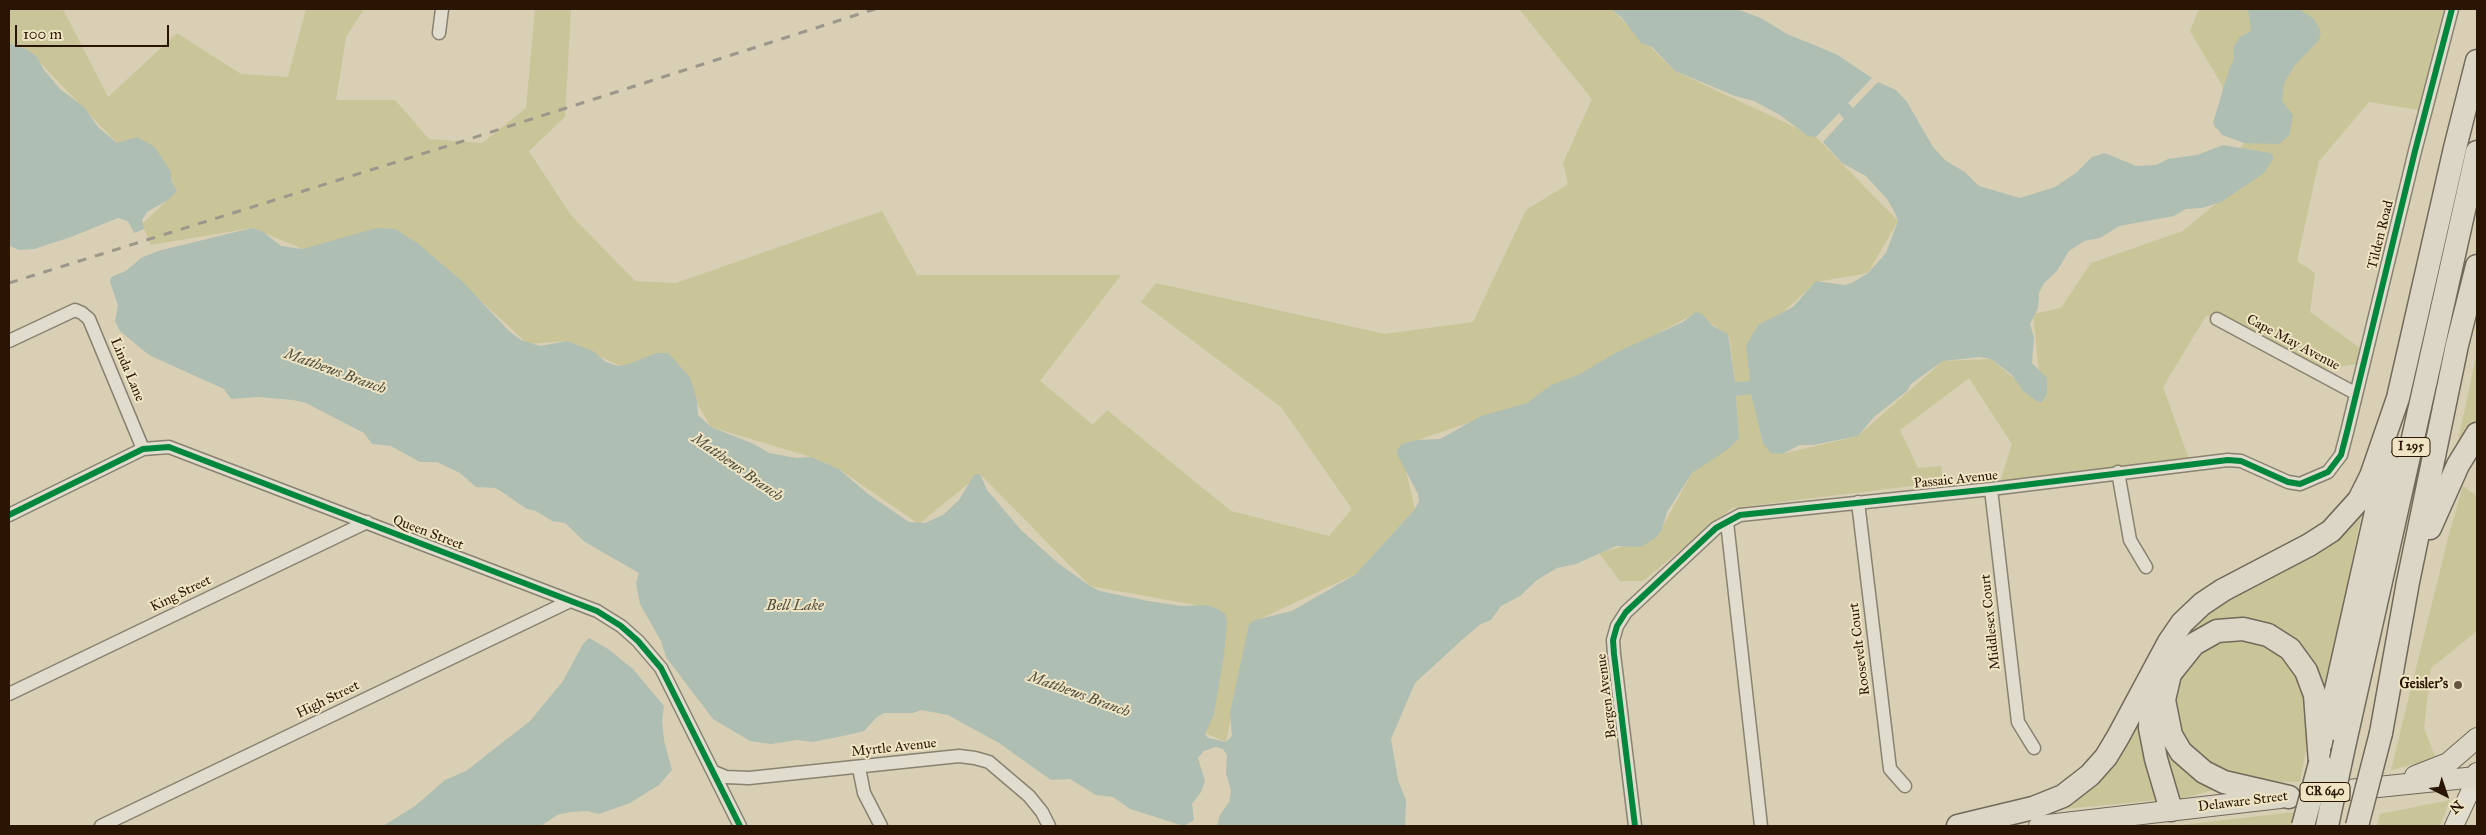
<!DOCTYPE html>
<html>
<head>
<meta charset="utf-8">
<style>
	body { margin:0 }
	#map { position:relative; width:2486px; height:835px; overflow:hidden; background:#d8cfb4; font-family:"IM FELL Great Primer",serif }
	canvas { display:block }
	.frame { position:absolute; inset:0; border:10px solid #291501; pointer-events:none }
	.north { position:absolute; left:2421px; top:770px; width:50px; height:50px; -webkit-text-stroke:4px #efe5c4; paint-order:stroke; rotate:139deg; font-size:14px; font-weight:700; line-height:20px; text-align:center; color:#291501 }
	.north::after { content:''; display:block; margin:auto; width:18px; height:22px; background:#291501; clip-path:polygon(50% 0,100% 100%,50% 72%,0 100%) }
	.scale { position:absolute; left:15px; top:25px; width:154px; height:22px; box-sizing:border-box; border:2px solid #291501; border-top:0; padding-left:6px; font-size:15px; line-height:18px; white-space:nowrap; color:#291501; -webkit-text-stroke:4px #efe5c4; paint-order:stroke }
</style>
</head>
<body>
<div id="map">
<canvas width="2486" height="835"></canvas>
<div class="frame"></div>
<div class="north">N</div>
<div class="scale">100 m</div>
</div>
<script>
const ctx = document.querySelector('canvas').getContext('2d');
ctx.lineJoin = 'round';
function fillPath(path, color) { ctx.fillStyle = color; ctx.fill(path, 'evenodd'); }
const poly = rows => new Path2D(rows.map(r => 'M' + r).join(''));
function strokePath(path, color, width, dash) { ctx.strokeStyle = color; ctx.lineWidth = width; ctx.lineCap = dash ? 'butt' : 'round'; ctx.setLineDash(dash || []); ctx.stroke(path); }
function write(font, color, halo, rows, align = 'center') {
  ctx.font = font + ' "IM FELL Great Primer",serif'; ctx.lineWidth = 4; ctx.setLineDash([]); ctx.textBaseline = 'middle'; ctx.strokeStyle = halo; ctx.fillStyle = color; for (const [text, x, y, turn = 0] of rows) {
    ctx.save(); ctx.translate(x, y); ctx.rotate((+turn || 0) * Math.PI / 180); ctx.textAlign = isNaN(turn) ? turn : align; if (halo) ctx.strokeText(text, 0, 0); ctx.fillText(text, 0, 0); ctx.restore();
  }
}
fillPath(poly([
	[9,9,63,9,108,97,177,33,241,74,288,77,306,9,364,9,346,37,336,100,395,100,429,139,482,143,526,108,535,9,571,9,565,117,529,151,570,214,635,281,676,283,882,211,917,275,1121,275,1040,381,1093,425,1107,410,1231,511,1329,536,1352,509,1281,407,1141,302,1156,283,1385,334,1473,322,1526,210,1568,184,1563,163,1592,99,1519,9,1611,9,1675,71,1816,137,1898,221,1868,273,1816,282,1747,345,1750,381,1735,382,1729,336,1696,313,1527,403,1400,446,1415,509,1356,574,1249,624,1226,742,1205,733,1218,609,1090,586,980,474,919,524,839,469,811,457,711,427,668,353,622,367,567,341,528,344,432,256,388,228,303,249,252,228,151,245,142,224,177,191,155,147,117,143,28,50,9,43],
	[2199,9,2444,9,2419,110,2369,102,2319,161,2297,261,2315,273,2310,312,2360,348,2357,364,2319,370,2223,316,2206,316,2163,387,2190,462,2000,482,2012,444,1969,378,1900,430,1918,468,1941,466,1944,482,1732,508,1643,581,1620,581,1599,553,1657,537,1692,473,1739,438,1736,396,1751,394,1763,444,1782,454,1858,436,1943,361,1991,359,2042,402,2033,314,2061,308,2091,263,2183,231,2273,156,2236,155,2244,143,2214,127,2223,87,2190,31],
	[2477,352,2477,422,2455,455],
	[2463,486,2477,496,2477,631,2431,668,2424,728,2436,759,2391,770,2449,534],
	[2361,515,2324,704,2306,652,2272,625,2184,643,2197,618,2317,548],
	[2226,639,2270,646,2301,673,2309,732,2300,782,2246,781,2204,764,2174,733,2176,682,2192,658],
	[2141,715,2157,800,2055,810],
	[2161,739,2218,789,2180,799],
	[2450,800,2440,826,2377,826,2380,814],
	[2295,812,2292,826,2172,826]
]), '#c9c598');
fillPath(poly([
	[1611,9,1736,9,1761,18,1787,34,1836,54,1872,78,1848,103,1853,108,1878,82,1896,90,1907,102,1933,147,1946,161,1965,172,1979,186,2020,198,2055,187,2076,173,2092,157,2105,153,2136,166,2156,165,2168,159,2197,155,2223,145,2270,153,2273,155,2273,159,2264,173,2221,202,2202,208,2186,209,2174,216,2119,226,2100,238,2084,241,2069,251,2057,271,2044,283,2039,293,2038,308,2030,324,2034,338,2032,363,2047,378,2047,394,2042,402,2038,402,2023,391,2012,375,1991,359,1980,357,1943,361,1911,384,1907,391,1874,417,1858,436,1813,445,1800,445,1782,454,1771,453,1763,444,1751,394,1736,396,1739,439,1727,450,1692,473,1667,512,1662,529,1657,537,1641,547,1616,546,1576,564,1557,568,1537,580,1520,596,1501,606,1491,620,1481,624,1464,638,1415,683,1391,739,1398,780,1406,800,1405,826,1217,826,1220,815,1229,802,1231,791,1226,773,1227,755,1223,749,1216,747,1204,751,1198,758,1205,781,1201,792,1192,804,1194,820,1184,826,1130,809,1113,797,1096,795,1070,779,1051,780,999,743,948,715,921,710,913,713,884,713,877,717,864,731,843,736,812,742,797,740,771,744,750,741,713,719,666,657,661,641,640,604,636,583,639,573,585,542,565,523,552,521,536,511,527,509,496,488,476,487,460,473,437,462,420,462,391,446,372,444,364,433,306,403,293,400,258,397,231,399,224,389,149,355,120,331,115,321,118,305,110,282,111,277,126,271,141,258,158,251,252,228,262,231,281,246,303,249,377,228,395,229,416,242,462,281,509,331,521,340,540,346,567,341,593,351,606,362,617,366,626,365,656,353,668,353,690,377,697,400,698,415,711,427,754,444,769,453,796,458,811,457,839,469,868,494,909,522,925,523,943,515,959,500,974,475,980,474,987,490,1021,530,1059,564,1090,586,1100,591,1148,601,1181,606,1207,605,1218,609,1225,614,1227,621,1224,655,1214,714,1205,734,1208,738,1226,742,1232,736,1230,713,1249,624,1255,620,1292,611,1356,574,1415,509,1419,501,1418,494,1397,454,1397,450,1402,444,1417,440,1440,439,1481,416,1527,403,1551,385,1580,374,1617,352,1683,322,1696,312,1702,314,1713,326,1728,334,1735,382,1750,381,1746,346,1758,325,1793,307,1816,281,1845,285,1852,283,1868,273,1886,253,1898,221,1895,213,1887,199,1866,176,1842,163,1823,142,1844,119,1839,113,1816,137,1808,136,1780,115,1754,101,1735,96,1675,71,1652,47,1641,43,1622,18],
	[2248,9,2299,9,2314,19,2321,32,2319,40,2294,66,2284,84,2282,101,2293,115,2289,136,2279,144,2244,143,2222,135,2213,123,2229,70,2234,59,2233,48,2240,37,2251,31],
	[9,43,28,50,37,57,44,70,60,89,84,107,98,127,117,143,137,137,155,147,171,172,171,180,177,191,168,200,147,212,142,220,144,229,134,233,128,221,118,218,71,237,34,249,19,250,10,246],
	[589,638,608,649,633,669,664,706,662,720,664,740,672,770,659,785,630,803,599,814,587,811,570,812,557,815,541,826,383,826,415,806,445,780,466,771,530,721,563,681,583,644]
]), '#aebeb3');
const minor = poly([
	[439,33,442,9],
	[2217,319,2355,393],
	[9,341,75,310,82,313,89,319,143,449],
	[2118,472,2130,540,2146,567],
	[1991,489,2018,722,2034,748],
	[1858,502,1890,769,1905,786],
	[9,515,143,449,169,447,597,611,621,626,638,641,661,668,740,826],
	[1727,522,1761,826],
	[9,694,367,522],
	[859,768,864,793,881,826],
	[714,772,726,777,749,778,959,756,975,758,989,762,1029,796,1042,812,1049,826],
	[101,826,568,602],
	[1635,826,1614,654,1613,640,1617,626,1626,612,1716,528,1740,515,1991,489,2228,460,2241,461,2288,482,2300,484,2328,472,2341,455,2347,432,2415,151,2452,9]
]);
const secondary = poly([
	[2454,826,2477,777]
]);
const primary = poly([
	[2415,776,2448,763,2477,738],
	[2319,793,2476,777,2477,773],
	[2039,826,2280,798]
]);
const motorway = poly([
	[2430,528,2458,465,2477,434],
	[2151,689,2150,728,2156,759,2171,810],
	[2381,733,2408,582,2457,345,2477,266],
	[2325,739,2387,463],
	[2345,742,2477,152],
	[2289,797,2224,782,2204,772,2181,752,2171,735,2164,700,2170,674,2194,644,2217,631,2243,629,2268,635,2290,649,2306,671,2315,695,2320,763],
	[1958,826,2033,808,2063,796,2090,775,2106,757,2118,737,2169,642,2182,623,2202,604,2223,590,2309,545,2331,531,2359,500,2371,476,2398,398,2455,148,2477,61]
]);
strokePath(minor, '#898270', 15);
strokePath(secondary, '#716959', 20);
strokePath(primary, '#716959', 22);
strokePath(motorway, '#716959', 25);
strokePath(minor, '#e0dcce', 12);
strokePath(secondary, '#e0dcce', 18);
strokePath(primary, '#dbd6c6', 20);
strokePath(motorway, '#dbd6c6', 22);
strokePath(poly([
	[9,283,457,143,875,9]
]), '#9c978b', 3, [9, 9]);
const motorwayBridge = poly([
	[2303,826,2320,763],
	[2327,826,2345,742],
	[2357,826,2381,733]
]);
strokePath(motorwayBridge, '#716959', 25, []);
strokePath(motorwayBridge, '#dbd6c6', 22);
strokePath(poly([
	[9,515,143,449,169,447,597,611,621,626,638,641,661,668,740,826],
	[1635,826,1614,654,1613,640,1617,626,1626,612,1716,528,1740,515,1991,489,2228,460,2241,461,2288,482,2300,484,2328,472,2341,455,2347,432,2415,151,2452,9]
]), '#00873e', 6);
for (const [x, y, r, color] of [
	[2458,685,5,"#665640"]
]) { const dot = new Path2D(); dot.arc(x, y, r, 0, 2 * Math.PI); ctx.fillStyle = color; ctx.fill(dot); strokePath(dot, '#efe5c4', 2); }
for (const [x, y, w] of [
	[2411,447,38],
	[2325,792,50]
]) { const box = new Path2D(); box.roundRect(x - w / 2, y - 9.5, w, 19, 4); ctx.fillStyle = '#efe5c4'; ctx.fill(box); strokePath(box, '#291501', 1); }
write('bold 12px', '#291501', null, [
	["I 295",2411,447],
	["CR 640",2325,792]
]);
write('14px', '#291501', '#efe5c4', [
	["Tilden Road",2381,235,-76],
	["Cape May Avenue",2293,343,28],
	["Linda Lane",127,370,67],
	["Passaic Avenue",1956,480,-6],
	["Queen Street",428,533,21],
	["King Street",181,594,-26],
	["Middlesex Court",1991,622,-96],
	["Roosevelt Court",1860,649,-97],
	["Bergen Avenue",1607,696,-97],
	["High Street",328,700,-26],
	["Myrtle Avenue",894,748,-6],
	["Delaware Street",2243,802,-7]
]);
write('bold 14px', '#291501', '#efe5c4', [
	["Geisler's",2448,685]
], 'right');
write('italic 15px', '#514e3f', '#efe5c4', [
	["Matthews Branch",335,372,20],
	["Matthews Branch",737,468,35],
	["Bell Lake",795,606],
	["Matthews Branch",1079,695,20]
]);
</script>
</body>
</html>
